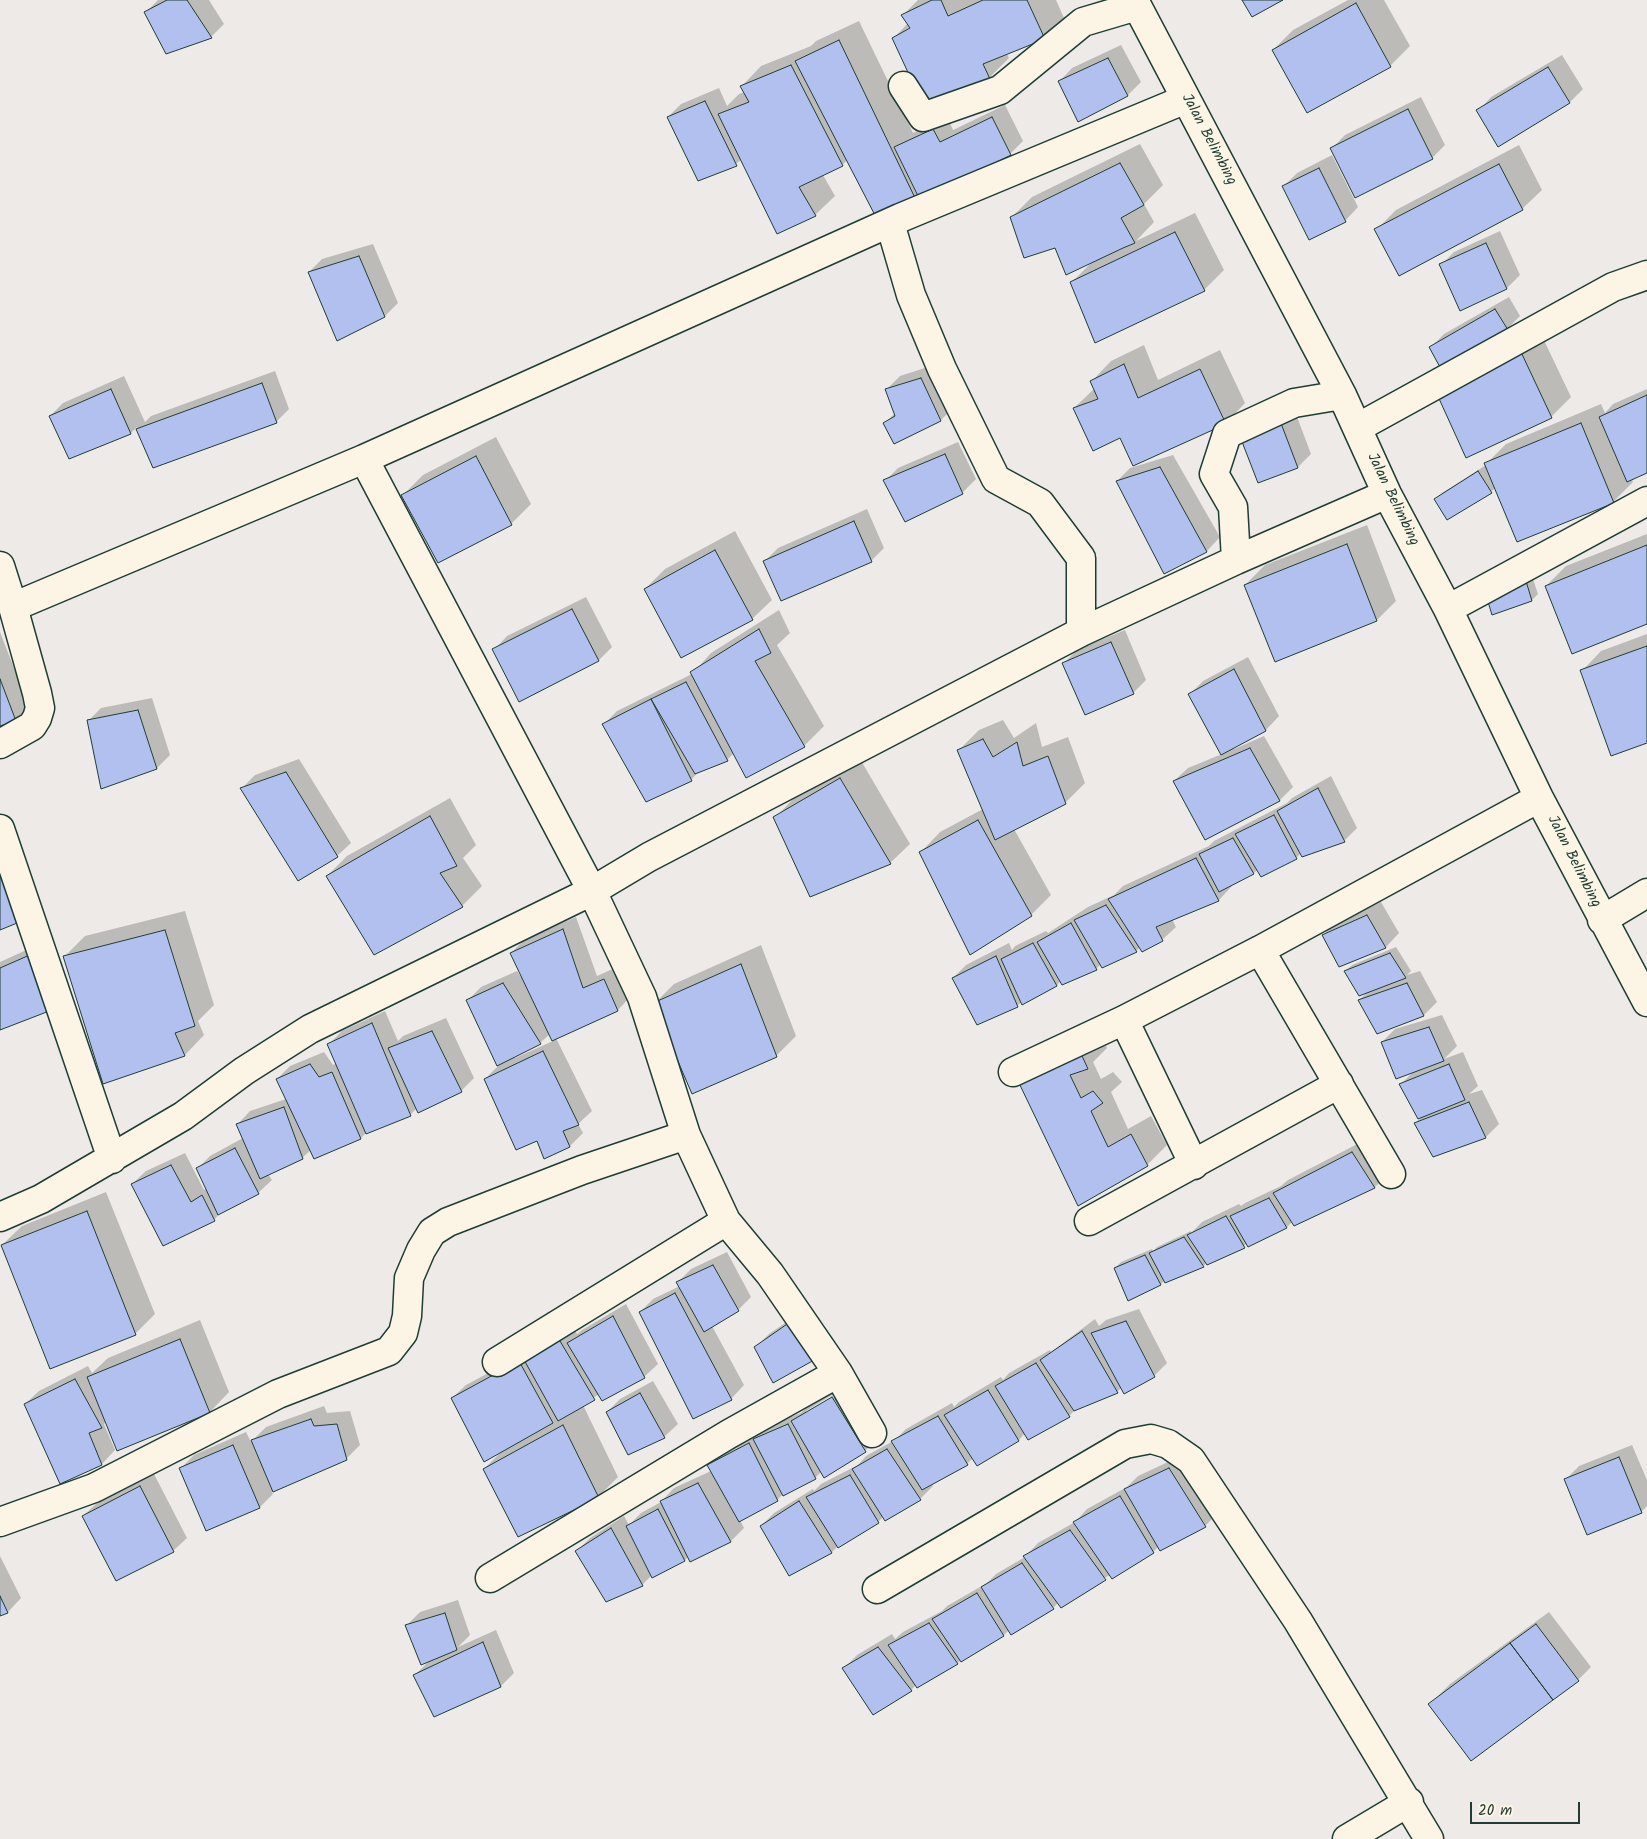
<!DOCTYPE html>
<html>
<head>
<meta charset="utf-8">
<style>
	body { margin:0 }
	#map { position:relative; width:1647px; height:1839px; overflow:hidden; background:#edeae7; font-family:Kalam,sans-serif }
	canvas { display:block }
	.scale { position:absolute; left:1470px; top:1802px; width:110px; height:22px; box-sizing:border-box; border:2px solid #1f3d34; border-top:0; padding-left:6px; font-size:15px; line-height:18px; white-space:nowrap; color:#1f3d34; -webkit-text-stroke:4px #fcf5e5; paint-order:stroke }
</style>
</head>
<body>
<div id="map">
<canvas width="1647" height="1839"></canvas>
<div class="scale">20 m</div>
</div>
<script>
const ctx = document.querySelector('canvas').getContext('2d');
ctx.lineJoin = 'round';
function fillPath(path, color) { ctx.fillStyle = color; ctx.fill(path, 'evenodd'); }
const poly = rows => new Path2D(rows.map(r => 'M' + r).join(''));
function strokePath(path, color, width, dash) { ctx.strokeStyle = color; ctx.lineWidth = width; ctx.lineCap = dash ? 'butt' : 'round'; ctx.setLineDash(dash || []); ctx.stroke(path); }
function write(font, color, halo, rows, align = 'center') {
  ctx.font = font + ' Kalam,sans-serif'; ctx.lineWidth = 4; ctx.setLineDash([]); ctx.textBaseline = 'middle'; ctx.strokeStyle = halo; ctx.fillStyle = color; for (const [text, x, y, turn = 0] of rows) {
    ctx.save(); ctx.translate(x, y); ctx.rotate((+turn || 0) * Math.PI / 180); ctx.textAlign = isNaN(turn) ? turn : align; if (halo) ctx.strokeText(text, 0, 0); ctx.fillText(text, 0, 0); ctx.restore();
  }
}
fillPath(poly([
	[158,0,209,0,224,24,211,37,146,12],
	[918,0,1056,0,1064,18,1044,38,1007,54,1009,58,989,78,894,38,908,23,903,15],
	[1348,0,1384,0,1410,46,1390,66,1307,112,1273,50,1293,30],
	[859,21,913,133,947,116,953,130,1005,105,1023,141,1010,154,916,201,848,160,842,165,823,175,835,196,815,215,742,159,736,164,668,117,681,104,719,88,727,106,739,94,745,92,742,86,761,66,811,46,816,41],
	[1121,45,1141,82,1128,95,1059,82,1072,68],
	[1562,55,1583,89,1570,102,1499,145,1478,111,1491,97],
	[1421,97,1445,145,1432,158,1332,148,1345,135],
	[1140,144,1163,185,1144,204,1154,222,1136,241,1195,213,1224,270,1204,290,1072,282,1093,261,1055,246,1012,217,1032,197],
	[1519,145,1542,190,1522,209,1376,230,1396,210],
	[1332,155,1358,207,1345,221,1284,186,1297,173],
	[1500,231,1520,275,1507,288,1441,265,1454,252],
	[373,244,398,303,385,316,337,340,309,272,322,259],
	[1509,297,1520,316,1507,329,1430,348,1444,334],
	[1541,334,1571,397,1551,417,1437,392],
	[1144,345,1158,380,1220,350,1245,403,1226,423,1121,436,1074,408,1095,388,1092,381,1111,361],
	[934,365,954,407,941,420,895,443,885,423,895,413,887,389,900,376],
	[275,371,289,409,276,422,154,466,137,427,131,433,70,458,50,416,63,403,124,376,145,422,151,416],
	[1647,389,1647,472,1632,479,1633,482,1613,502,1496,488,1448,518,1436,499,1442,493,1486,465,1486,464,1506,444,1601,404,1605,413,1613,404],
	[1293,406,1311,454,1298,467,1258,482,1240,434],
	[496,437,531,504,511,524,403,495,423,475],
	[958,442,976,479,962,493,885,481,898,468],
	[1173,455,1220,537,1207,551,1164,572,1117,481,1130,468],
	[867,509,884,548,871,561,765,561,778,548],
	[1367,525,1396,601,1377,620,1245,585,1265,565],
	[735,531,772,600,752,619,645,589,665,569],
	[1647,534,1647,623,1546,586,1566,566],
	[1532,576,1538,594,1532,600,1493,613],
	[586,597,612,647,599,660,494,650,507,636],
	[779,610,790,633,777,645,824,726,804,746,746,776,734,753,727,760,700,770,691,780,604,724,617,711,692,674,711,653],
	[1125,630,1146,680,1133,693,1064,663,1077,650],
	[0,632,29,707,16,720,0,725],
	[1647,634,1647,742,1582,671,1601,651],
	[1248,657,1279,716,1266,730,1233,747,1234,749,1264,736,1293,787,1280,800,1174,781,1188,768,1222,754,1190,694,1203,681],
	[152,698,170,755,157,768,102,787,88,721,101,708],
	[1003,720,1014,738,1036,723,1042,747,1068,737,1085,783,1065,803,1014,829,1051,895,1031,915,921,852,940,832,983,809,959,750,979,730],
	[299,759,351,843,337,856,242,788,255,775],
	[860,759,910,844,890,863,775,818,794,798],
	[1331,776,1357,828,1344,841,1301,853,1296,858,1258,869,1254,873,1231,885,1232,886,1219,900,1172,919,1176,927,1162,940,1140,947,1136,951,1101,964,1096,969,1061,981,1057,985,1023,1003,1022,1001,1017,1006,953,978,966,965,1009,943,1012,950,1015,946,1046,931,1048,933,1088,907,1114,895,1123,886,1209,846,1214,841,1287,803,1292,798],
	[450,798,476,845,463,858,482,886,462,906,327,876,347,856],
	[1381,902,1399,933,1386,947,1340,965,1323,935,1337,922],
	[185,911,214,1005,198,1021,204,1035,185,1055,104,1082,65,956,85,936],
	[576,917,597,976,617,967,631,996,618,1010,556,1038,592,1111,578,1124,583,1133,570,1146,538,1139,485,1079,498,1066,468,1000,481,987,517,971,521,977,522,976,511,953,524,940],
	[550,1034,553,1041,515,1058,514,1056,540,1043],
	[46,941,0,1026,0,962],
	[761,945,796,1036,776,1056,654,1004,674,984],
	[1396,947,1411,971,1407,975,1420,971,1437,1002,1424,1015,1377,1033,1359,1000,1368,992,1345,971,1352,965],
	[385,1011,398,1041,403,1036,446,1018,474,1078,461,1091,417,1108,410,1115,366,1133,361,1138,311,1150,302,1158,268,1174,272,1180,258,1193,222,1211,214,1220,132,1184,146,1171,185,1153,204,1190,207,1188,197,1169,210,1156,243,1138,237,1125,250,1111,286,1099,277,1079,290,1066,324,1052,333,1065,337,1063,329,1044,342,1031],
	[1442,1015,1457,1046,1444,1059,1463,1052,1478,1086,1469,1094,1482,1090,1499,1124,1486,1137,1433,1155,1415,1123,1420,1119,1401,1084,1414,1071,1382,1042,1395,1029],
	[1098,1029,1107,1048,1093,1062,1101,1079,1113,1072,1122,1082,1111,1092,1128,1129,1151,1116,1167,1145,1147,1165,1079,1204,1020,1081],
	[1365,1140,1388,1174,1375,1187,1295,1224,1293,1221,1287,1227,1248,1245,1247,1243,1244,1246,1207,1263,1203,1266,1165,1280,1161,1284,1129,1299,1115,1268,1121,1262,1152,1249,1153,1251,1157,1247,1191,1231,1191,1233,1202,1222,1239,1204,1241,1206,1245,1203,1281,1186,1288,1180],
	[106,1192,155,1314,135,1334,2,1245,22,1226],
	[727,1252,751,1297,738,1310,712,1326,744,1385,731,1399,640,1312,653,1299,680,1286,678,1282,691,1269],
	[626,1304,658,1364,644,1377,599,1394,583,1405,618,1477,598,1497,484,1469,501,1452,452,1398,466,1385,533,1349,571,1324,577,1334,582,1330],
	[807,1308,828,1345,755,1348,769,1334],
	[1139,1309,1167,1363,1154,1376,1122,1387,1117,1392,1075,1410,1069,1416,1025,1433,1019,1440,977,1464,973,1458,967,1464,931,1483,933,1486,920,1499,884,1516,878,1522,838,1546,832,1552,790,1574,761,1526,774,1513,813,1489,814,1491,821,1484,858,1465,866,1456,895,1440,906,1429,952,1403,954,1407,959,1402,1001,1377,1003,1380,1009,1373,1050,1350,1051,1352,1095,1319,1099,1326,1106,1320],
	[200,1320,229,1392,210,1412,117,1449,106,1422,104,1424,115,1450,102,1464,60,1482,25,1404,39,1391,88,1366,92,1373,108,1358],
	[653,1381,678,1424,664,1437,628,1454,607,1412,620,1399],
	[845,1385,878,1438,865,1451,822,1471,815,1478,783,1494,777,1500,740,1520,744,1528,731,1541,691,1561,689,1556,685,1560,652,1575,642,1585,577,1551,590,1538,624,1516,629,1525,641,1513,661,1502,674,1488,711,1471,708,1465,722,1452,764,1430,768,1426,801,1413,806,1408],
	[837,1392,838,1395,806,1414,806,1411],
	[324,1406,327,1413,350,1411,360,1445,346,1459,272,1492,273,1494,260,1507,181,1468,194,1455,246,1432,251,1442,266,1427],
	[1632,1445,1647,1480,1647,1506,1641,1512,1566,1479,1579,1466],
	[1183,1455,1218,1513,1205,1526,1159,1546,1153,1552,1058,1603,1053,1608,1012,1634,1009,1630,1004,1635,917,1687,916,1685,911,1690,844,1668,857,1655,892,1634,895,1639,903,1632,942,1611,947,1606,987,1583,996,1574,1025,1557,1038,1543,1075,1522,1087,1509,1127,1487,1138,1476],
	[154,1474,187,1538,173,1551,83,1516,97,1503],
	[0,1556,21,1598,8,1612,0,1615],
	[458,1600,470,1635,458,1647,496,1630,514,1673,501,1686,415,1675,430,1660,407,1625,420,1612],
	[1549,1612,1591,1667,1578,1680,1430,1704,1450,1684]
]), '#0003');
const building = poly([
	[167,0,187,0,212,38,166,54,144,12,167,0],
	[932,0,941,0,948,16,983,0,1027,0,1045,39,983,64,990,79,925,109,892,38,910,28,901,15,932,0],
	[1242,0,1283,0,1252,17,1242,0],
	[1356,3,1391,67,1307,113,1272,50,1356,3],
	[839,40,917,202,878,221,795,61,839,40],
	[1108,58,1128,96,1078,122,1058,81,1108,58],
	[791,65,843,166,799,187,816,216,777,234,718,114,749,102,740,86,791,65],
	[1548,67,1570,103,1498,147,1476,110,1548,67],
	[705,101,737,166,698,181,667,117,705,101],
	[1408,109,1433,159,1355,198,1330,148,1408,109],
	[992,117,1011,155,920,200,894,147,933,129,940,142,992,117],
	[1120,163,1144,205,1121,218,1135,243,1123,248,1066,275,1055,248,1024,258,1010,217,1120,163],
	[1499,164,1523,210,1399,276,1374,229,1499,164],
	[1319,168,1346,222,1309,240,1282,186,1319,168],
	[1175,232,1205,291,1095,343,1070,282,1175,232],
	[1486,243,1507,289,1460,311,1439,264,1486,243],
	[359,256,385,317,337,341,308,272,359,256],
	[1495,309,1508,330,1441,369,1429,347,1495,309],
	[1521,352,1552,418,1466,458,1436,392,1521,352],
	[1124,364,1138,398,1200,369,1226,424,1133,466,1120,438,1093,451,1073,408,1098,399,1090,381,1124,364],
	[921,378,941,421,894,444,883,423,895,416,885,389,921,378],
	[262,383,277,423,153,468,136,429,262,383],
	[111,389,131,434,69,459,49,416,111,389],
	[1647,395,1647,473,1627,482,1599,417,1647,395],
	[1279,418,1298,468,1258,483,1239,434,1279,418],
	[1581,423,1614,503,1517,542,1484,463,1581,423],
	[945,454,963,494,905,522,883,480,945,454],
	[476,456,512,525,438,563,401,495,476,456],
	[1160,467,1207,552,1164,574,1116,481,1160,467],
	[1478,471,1492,493,1447,520,1434,499,1478,471],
	[854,521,872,562,781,601,763,561,854,521],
	[1347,544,1377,621,1275,662,1244,585,1347,544],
	[1647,545,1647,624,1572,654,1545,586,1647,545],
	[715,550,753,620,681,658,644,589,715,550],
	[1526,581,1532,601,1492,615,1486,595,1526,581],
	[572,609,599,661,519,702,492,649,572,609],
	[759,629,771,653,755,661,805,747,746,778,690,672,759,629],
	[1111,642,1134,694,1085,715,1062,663,1111,642],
	[1647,646,1647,743,1611,756,1580,670,1647,646],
	[1234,669,1266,731,1221,755,1188,694,1234,669],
	[0,679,16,721,0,726,0,679],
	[686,682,728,761,695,774,651,699,686,682],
	[651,699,692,781,646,802,602,724,651,699],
	[138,710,157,769,101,789,87,720,138,710],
	[983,739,993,757,1017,742,1023,766,1048,756,1066,804,995,840,957,750,983,739],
	[1250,748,1280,801,1205,840,1173,781,1250,748],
	[286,772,338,857,298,881,240,788,286,772],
	[840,778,891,864,810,897,773,817,840,778],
	[1318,788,1345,842,1302,857,1277,811,1318,788],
	[1274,815,1297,859,1261,877,1235,834,1274,815],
	[430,816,457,866,440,873,463,907,374,955,326,876,430,816],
	[978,820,1032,916,970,955,919,852,978,820],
	[1233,838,1254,874,1219,892,1199,854,1233,838],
	[1196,858,1219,901,1156,927,1163,941,1142,952,1108,899,1196,858],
	[0,862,27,919,0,930,0,862],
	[1106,905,1137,952,1102,968,1074,920,1106,905],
	[1367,915,1386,948,1339,967,1322,935,1367,915],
	[1071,923,1097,970,1062,985,1037,942,1071,923],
	[563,929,583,988,604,979,618,1011,552,1041,510,953,563,929],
	[165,930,195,1026,175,1033,185,1056,103,1084,63,956,165,930],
	[1033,943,1057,986,1022,1005,1001,959,1033,943],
	[1390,953,1406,978,1359,996,1344,971,1390,953],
	[32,954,57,1008,0,1030,0,968,32,954],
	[996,956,1018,1007,977,1025,952,978,996,956],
	[741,964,777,1057,692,1094,653,1003,741,964],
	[503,983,541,1044,497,1066,466,1000,503,983],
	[1407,983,1424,1016,1377,1034,1358,1000,1407,983],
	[372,1023,411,1116,366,1134,327,1044,372,1023],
	[1429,1027,1444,1061,1396,1079,1381,1042,1429,1027],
	[432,1031,462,1092,418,1113,388,1048,432,1031],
	[1078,1047,1088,1069,1070,1075,1081,1098,1093,1091,1103,1103,1091,1111,1108,1147,1131,1134,1148,1166,1078,1206,1018,1081,1078,1047],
	[543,1051,579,1125,563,1131,570,1147,544,1159,537,1141,516,1150,484,1079,543,1051],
	[310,1064,319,1077,332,1072,361,1139,314,1159,276,1079,310,1064],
	[1449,1064,1465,1100,1418,1119,1399,1084,1449,1064],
	[1469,1102,1486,1138,1433,1157,1414,1123,1469,1102],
	[284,1107,303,1159,260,1179,236,1124,284,1107],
	[235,1148,259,1194,218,1215,196,1168,235,1148],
	[1352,1152,1375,1188,1294,1226,1273,1193,1352,1152],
	[171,1165,191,1202,202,1195,215,1221,163,1246,131,1184,171,1165],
	[1269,1198,1287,1228,1248,1247,1230,1216,1269,1198],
	[87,1211,136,1335,50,1369,1,1245,87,1211],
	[1226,1216,1245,1248,1207,1265,1187,1235,1226,1216],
	[1184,1237,1204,1267,1165,1283,1149,1253,1184,1237],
	[1145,1255,1161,1285,1128,1301,1114,1268,1145,1255],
	[713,1265,739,1311,704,1332,676,1282,713,1265],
	[675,1293,732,1400,693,1419,639,1312,675,1293],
	[613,1316,645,1378,602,1401,567,1343,613,1316],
	[793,1320,816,1359,773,1383,754,1347,793,1320],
	[1126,1321,1155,1377,1124,1394,1091,1333,1126,1321],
	[1082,1331,1118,1393,1074,1411,1040,1360,1082,1331],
	[557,1336,595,1400,558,1421,523,1358,557,1336],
	[180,1339,210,1413,117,1451,87,1377,180,1339],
	[519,1361,553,1423,484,1462,451,1398,519,1361],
	[1036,1363,1070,1417,1028,1440,995,1386,1036,1363],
	[75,1379,102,1428,89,1433,102,1465,60,1484,24,1404,75,1379],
	[988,1390,1019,1441,977,1466,944,1415,988,1390],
	[640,1393,665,1438,628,1455,606,1412,640,1393],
	[832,1397,866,1452,824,1478,791,1421,832,1397],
	[938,1416,968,1465,922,1490,891,1441,938,1416],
	[311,1419,314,1426,337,1424,347,1460,273,1492,251,1440,311,1419],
	[788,1424,816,1479,783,1496,753,1439,788,1424],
	[563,1425,599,1498,518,1537,483,1469,563,1425],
	[749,1443,778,1501,739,1522,707,1465,749,1443],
	[233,1445,260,1508,206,1531,179,1468,233,1445],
	[887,1449,921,1500,885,1521,852,1469,887,1449],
	[1619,1457,1642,1513,1587,1535,1564,1479,1619,1457],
	[1169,1468,1206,1527,1160,1551,1124,1489,1169,1468],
	[850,1475,879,1523,838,1548,806,1497,850,1475],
	[698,1483,731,1542,690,1562,660,1501,698,1483],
	[140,1486,174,1552,116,1581,82,1516,140,1486],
	[1120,1496,1154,1553,1112,1579,1073,1522,1120,1496],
	[799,1501,832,1553,789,1576,760,1526,799,1501],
	[658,1509,685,1561,652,1578,626,1526,658,1509],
	[611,1528,643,1586,606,1602,575,1551,611,1528],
	[1070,1530,1106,1580,1061,1608,1023,1556,1070,1530],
	[1022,1563,1054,1609,1011,1635,981,1587,1022,1563],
	[977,1593,1004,1636,961,1662,932,1619,977,1593],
	[0,1596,8,1613,0,1616,0,1596],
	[445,1613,457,1650,421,1665,405,1625,445,1613],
	[929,1623,958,1664,917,1688,888,1645,929,1623],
	[1536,1624,1579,1681,1553,1700,1510,1643,1536,1624],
	[483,1642,501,1687,434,1717,413,1675,483,1642],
	[1510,1643,1553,1700,1471,1761,1428,1704,1510,1643],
	[878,1647,912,1691,873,1715,842,1668,878,1647]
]);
fillPath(building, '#b2c0f0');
strokePath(building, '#1f3d34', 1);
const street = poly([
	[1134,0,1342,395,1387,494,1448,609,1539,798,1647,1002],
	[903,86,923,117,1000,90,1083,22,1137,6],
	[890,223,911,295,942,369,996,479,1040,503,1081,558,1081,632],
	[1357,428,1613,287,1647,275],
	[364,459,592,891,642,997,686,1135,726,1221,770,1274,838,1373,872,1433],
	[1236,560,1233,507,1214,474,1227,434,1294,403,1342,395],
	[0,566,13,607,364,459,900,218,1186,99],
	[1448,609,1647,501],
	[0,744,32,726,37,718,40,708,37,693,13,607],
	[0,829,112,1159],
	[1602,920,1647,893],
	[1260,950,1391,1174],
	[1124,1020,1194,1165],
	[1013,1072,1124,1020,1260,950,1539,798],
	[0,1217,41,1199,183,1116,244,1071,310,1029,592,891,649,857,1081,632,1236,560,1387,494],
	[1089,1221,1339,1084],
	[497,1362,726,1221],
	[0,1522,94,1488,278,1394,389,1351,403,1333,407,1316,409,1278,421,1250,432,1232,448,1222,582,1170,686,1135],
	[490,1578,729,1434,838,1373],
	[877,1589,1125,1444,1151,1439,1168,1444,1191,1460,1298,1621,1429,1839],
	[1347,1839,1409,1802]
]);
strokePath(street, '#1f3d34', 31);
strokePath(street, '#fcf5e5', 28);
write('15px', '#1f3d34', '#fcf5e5', [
	["Jalan Belimbing",1208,140,62],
	["Jalan Belimbing",1392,500,64],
	["Jalan Belimbing",1573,862,63]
]);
</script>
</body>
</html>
